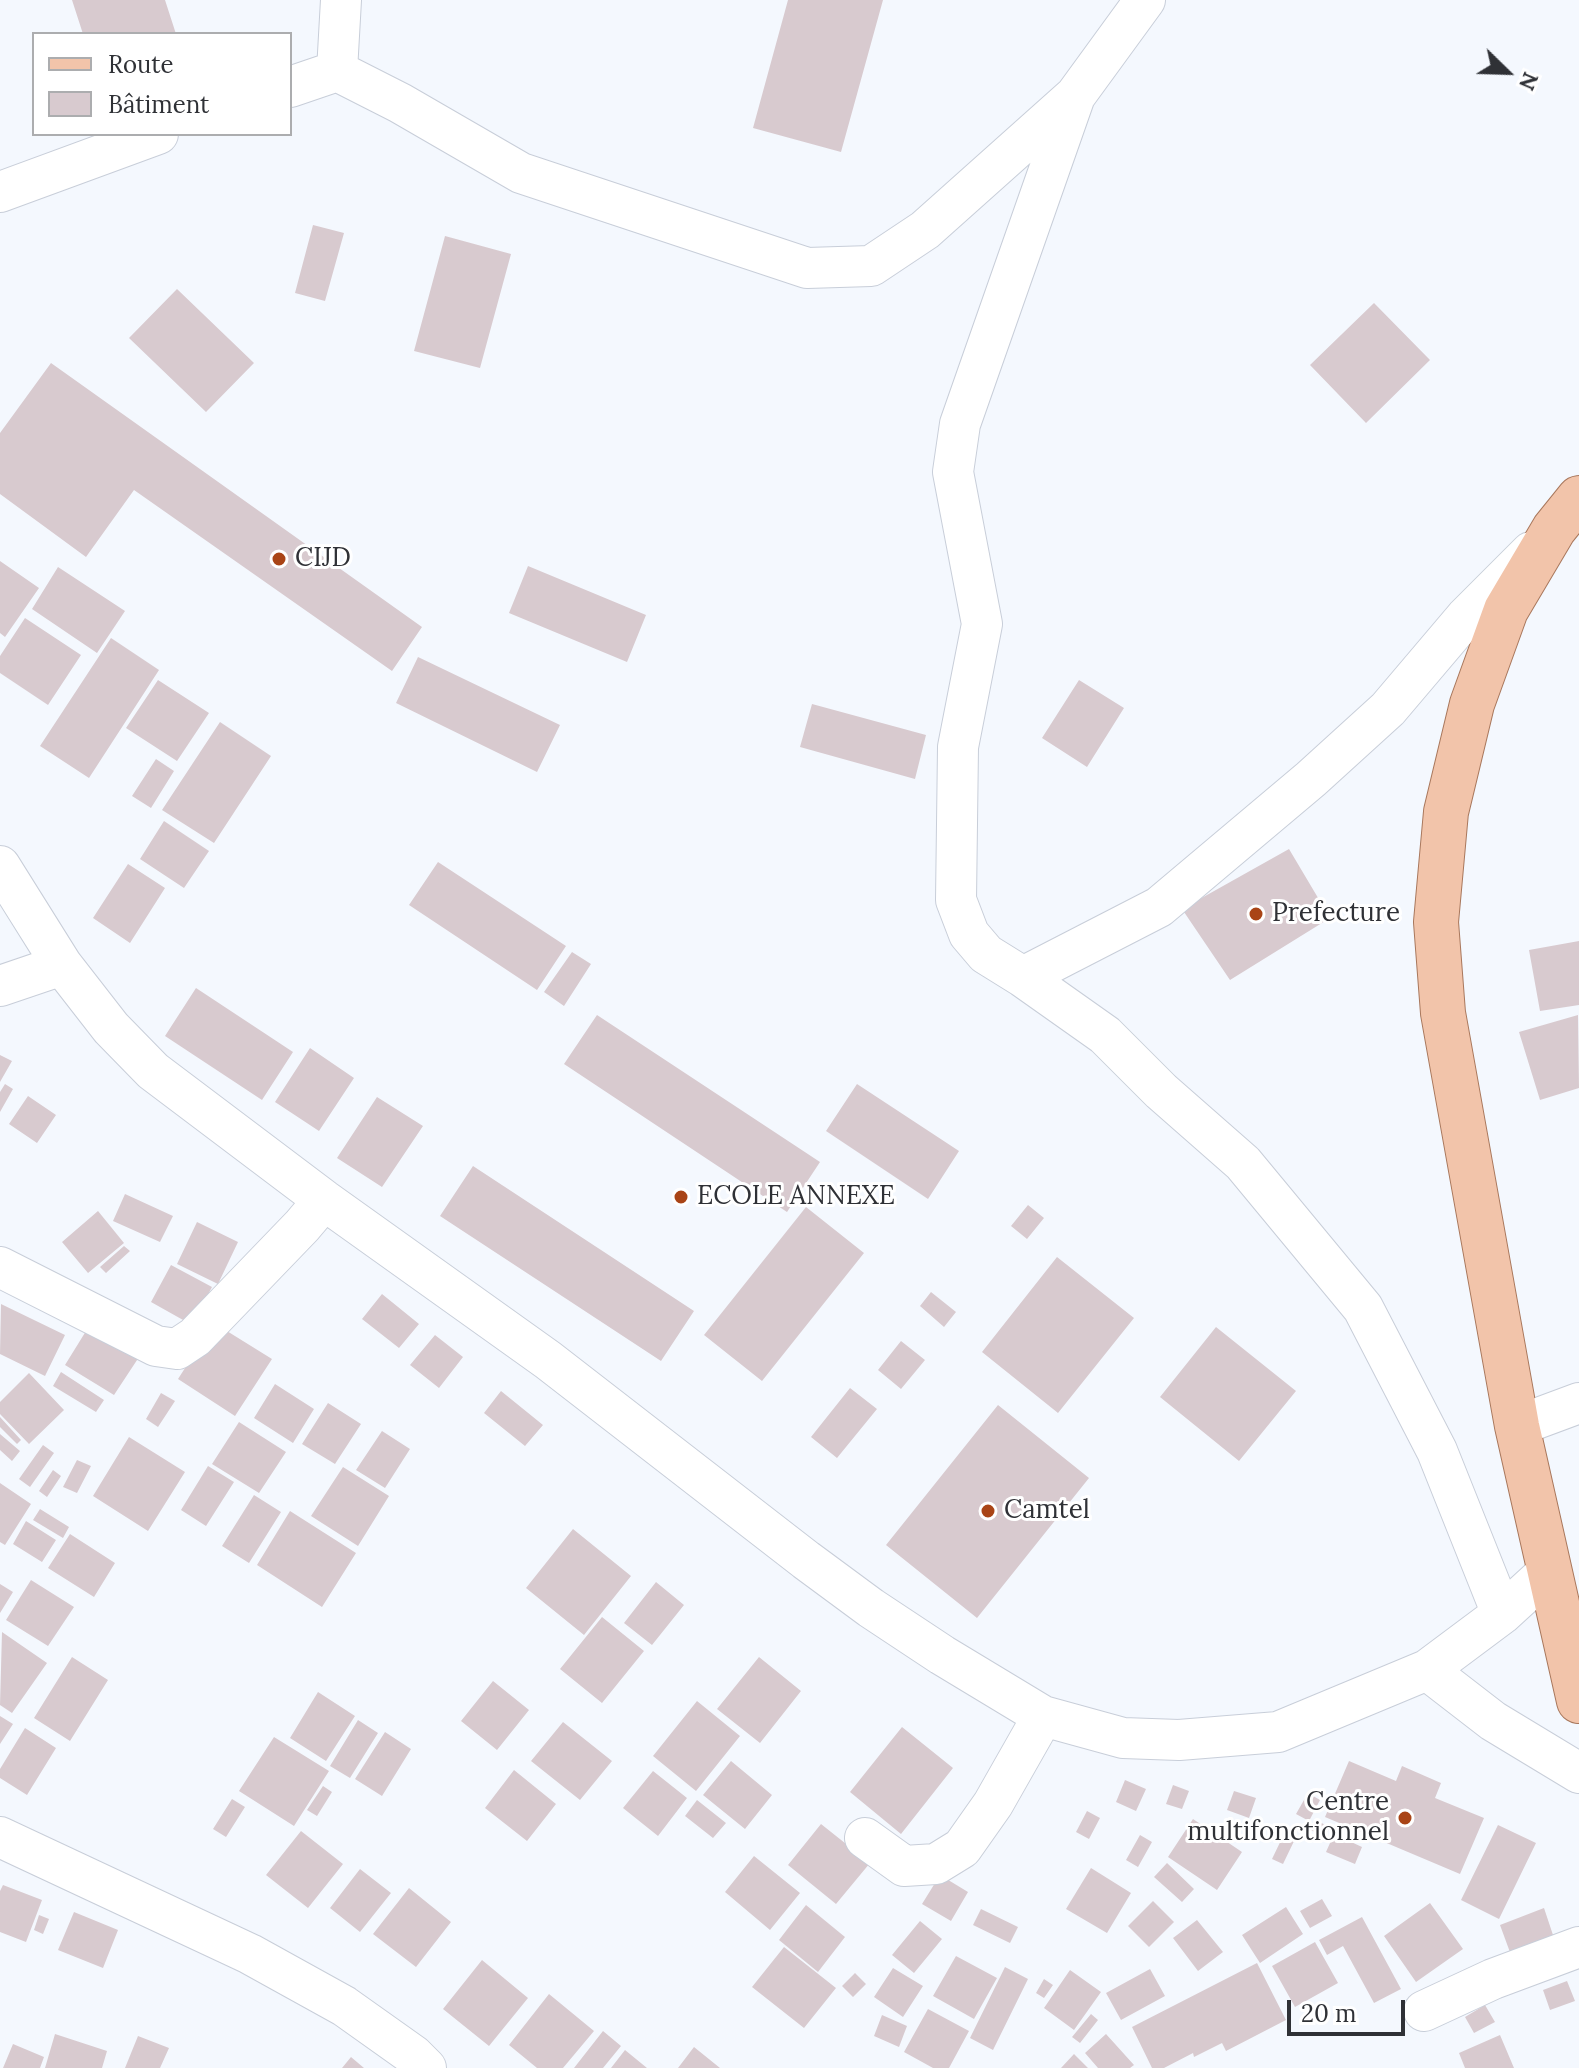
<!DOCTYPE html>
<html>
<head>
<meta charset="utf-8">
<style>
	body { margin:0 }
	#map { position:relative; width:1579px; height:2068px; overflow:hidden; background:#f4f8fe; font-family:Lora,serif }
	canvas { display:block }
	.legend { position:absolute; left:32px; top:32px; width:260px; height:104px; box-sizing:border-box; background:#fff; border:2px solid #acadaf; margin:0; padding:10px 14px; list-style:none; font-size:24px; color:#2f3136 }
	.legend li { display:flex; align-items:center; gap:16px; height:40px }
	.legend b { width:40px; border:2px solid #acadaf }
	.north { position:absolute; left:1467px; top:32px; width:80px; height:80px; -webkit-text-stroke:6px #fff; paint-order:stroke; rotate:113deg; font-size:22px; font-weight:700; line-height:32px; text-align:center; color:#2f3136 }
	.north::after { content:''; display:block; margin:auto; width:28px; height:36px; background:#2f3136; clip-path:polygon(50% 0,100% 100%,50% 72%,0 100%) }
	.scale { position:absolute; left:1287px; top:2000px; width:118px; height:36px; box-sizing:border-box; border:4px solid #2f3136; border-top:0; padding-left:10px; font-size:24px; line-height:28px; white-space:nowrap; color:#2f3136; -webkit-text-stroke:6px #fff; paint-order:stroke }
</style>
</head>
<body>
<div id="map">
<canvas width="1579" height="2068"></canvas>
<ul class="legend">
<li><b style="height:10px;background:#f2c4aa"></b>Route</li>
<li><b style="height:22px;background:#d8cacf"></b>Bâtiment</li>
</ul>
<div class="north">N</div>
<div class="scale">20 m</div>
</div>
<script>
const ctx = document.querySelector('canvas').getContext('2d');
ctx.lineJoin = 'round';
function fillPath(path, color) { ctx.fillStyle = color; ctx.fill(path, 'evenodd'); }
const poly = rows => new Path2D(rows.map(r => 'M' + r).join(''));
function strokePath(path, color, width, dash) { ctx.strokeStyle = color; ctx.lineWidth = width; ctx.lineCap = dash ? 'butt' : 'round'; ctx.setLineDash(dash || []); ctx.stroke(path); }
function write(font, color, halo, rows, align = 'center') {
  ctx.font = font + ' Lora,serif'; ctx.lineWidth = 6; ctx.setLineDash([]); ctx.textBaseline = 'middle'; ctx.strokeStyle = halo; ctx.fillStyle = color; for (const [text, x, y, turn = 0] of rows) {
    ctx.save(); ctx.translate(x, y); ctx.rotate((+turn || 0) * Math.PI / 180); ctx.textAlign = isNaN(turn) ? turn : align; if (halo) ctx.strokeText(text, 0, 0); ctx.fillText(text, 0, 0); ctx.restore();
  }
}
fillPath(poly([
	[72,0,165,0,176,34,83,34],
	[788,0,883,0,841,152,753,128],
	[313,225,344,233,325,301,295,293],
	[445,236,511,254,480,368,414,351],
	[177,289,254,363,206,412,129,338],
	[1374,303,1430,360,1366,423,1310,365],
	[51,363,422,627,392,671,134,490,86,557,0,494,0,433],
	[0,561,39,588,5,637,0,633],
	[528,566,646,615,627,662,509,613],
	[58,567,125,611,97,653,32,609],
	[25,618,81,655,48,705,0,673,0,656],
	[111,638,159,670,89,778,40,746],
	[418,657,560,725,537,772,396,703],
	[158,680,209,713,177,761,126,728],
	[1079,680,1124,708,1087,767,1042,738],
	[812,704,926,735,915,779,800,747],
	[220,722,271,756,214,843,162,810],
	[156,759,174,771,151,808,132,796],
	[164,821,209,851,184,888,140,859],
	[1289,849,1330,918,1230,980,1182,909],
	[438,862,566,946,537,990,409,905],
	[128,864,165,888,130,943,93,918],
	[1579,941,1579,1005,1540,1011,1529,950],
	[572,952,591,964,564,1006,544,992],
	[196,988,293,1052,262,1100,165,1036],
	[597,1015,820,1162,787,1212,564,1064],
	[1578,1015,1579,1088,1540,1100,1519,1032],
	[310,1048,354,1078,319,1131,275,1102],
	[0,1055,12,1061,0,1082],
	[5,1084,13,1089,0,1112,0,1092],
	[857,1084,959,1151,928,1199,826,1131],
	[28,1096,56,1115,37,1143,9,1124],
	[377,1097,423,1126,382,1187,337,1158],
	[473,1166,694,1311,661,1361,440,1216],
	[125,1194,173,1216,160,1242,113,1221],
	[1028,1205,1044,1218,1027,1239,1011,1226],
	[806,1207,864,1253,762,1381,704,1335],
	[98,1211,124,1243,88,1273,62,1242],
	[197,1222,238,1242,218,1284,177,1264],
	[124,1246,130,1251,106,1273,100,1267],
	[1057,1257,1134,1318,1058,1413,982,1352],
	[171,1265,212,1287,192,1325,151,1302],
	[931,1292,956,1312,944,1327,920,1306],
	[382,1294,419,1324,399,1348,362,1319],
	[1,1304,65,1335,45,1376,0,1354],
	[91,1323,141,1354,114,1395,65,1365],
	[214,1323,272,1359,235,1416,178,1379],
	[1216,1327,1296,1391,1239,1461,1160,1397],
	[435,1335,463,1357,439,1388,410,1365],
	[901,1341,925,1360,901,1389,878,1370],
	[61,1372,104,1400,96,1412,53,1386],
	[29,1373,64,1410,29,1444,0,1414,0,1402],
	[275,1384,314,1409,293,1443,254,1418],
	[850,1388,877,1409,837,1458,811,1437],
	[501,1391,543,1425,525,1446,484,1413],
	[161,1393,175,1401,158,1427,146,1419],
	[328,1403,361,1424,335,1464,302,1444],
	[998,1405,1089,1478,977,1618,886,1545],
	[0,1417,21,1440,17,1444,0,1427],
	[239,1422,286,1452,259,1493,212,1464],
	[382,1431,410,1449,385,1488,356,1470],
	[0,1434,20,1451,12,1461,0,1450],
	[129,1437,185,1472,148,1531,93,1496],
	[43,1445,54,1453,30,1487,19,1479],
	[77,1460,91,1466,77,1493,63,1487],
	[208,1466,234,1482,206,1526,181,1510],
	[343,1467,389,1496,358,1546,311,1516],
	[53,1470,61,1476,47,1497,39,1491],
	[0,1483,31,1504,5,1545,0,1542],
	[254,1495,281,1512,249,1563,222,1546],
	[40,1509,69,1527,63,1538,33,1520],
	[290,1511,356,1553,322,1607,257,1565],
	[26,1521,56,1540,42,1562,13,1544],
	[573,1529,631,1576,584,1635,526,1588],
	[70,1534,115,1563,94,1597,48,1568],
	[31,1580,74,1607,48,1646,6,1620],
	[656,1582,684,1605,652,1645,624,1623],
	[0,1584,13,1592,0,1613],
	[602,1617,644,1651,602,1703,560,1669],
	[2,1632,47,1663,12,1713,0,1705],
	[72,1657,108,1680,70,1741,34,1718],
	[759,1657,801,1691,760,1743,717,1709],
	[493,1681,529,1710,497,1750,461,1721],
	[318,1692,355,1716,326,1761,290,1738],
	[697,1701,740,1736,696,1791,653,1756],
	[0,1716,13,1724,0,1744],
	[358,1720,378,1733,350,1778,330,1766],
	[563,1722,612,1761,580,1800,531,1761],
	[902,1727,953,1768,901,1834,850,1792],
	[25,1728,56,1748,27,1795,0,1778,0,1769],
	[385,1732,411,1749,382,1796,355,1779],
	[274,1737,329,1771,294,1826,239,1791],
	[731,1761,772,1795,745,1829,703,1795],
	[1349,1761,1396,1781,1402,1766,1441,1783,1435,1798,1484,1818,1460,1874,1325,1817],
	[514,1770,556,1804,527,1841,485,1808],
	[653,1771,687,1798,658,1836,623,1808],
	[1125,1780,1146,1789,1136,1811,1116,1802],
	[1173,1785,1189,1791,1182,1809,1166,1804],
	[323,1786,332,1792,317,1816,307,1810],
	[1234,1791,1256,1798,1249,1818,1227,1810],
	[1308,1793,1320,1800,1309,1821,1296,1814],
	[232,1799,245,1807,226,1837,213,1829],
	[697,1800,726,1823,713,1838,685,1816],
	[1087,1811,1100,1818,1089,1839,1076,1832],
	[1193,1819,1242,1852,1217,1890,1168,1857],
	[1315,1820,1330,1827,1325,1836,1310,1830],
	[821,1824,870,1863,836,1904,788,1865],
	[1498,1825,1536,1843,1499,1919,1461,1900],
	[301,1831,343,1864,308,1908,266,1875],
	[1285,1832,1296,1837,1283,1864,1272,1859],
	[1334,1834,1362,1847,1355,1864,1326,1852],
	[1140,1835,1152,1842,1138,1867,1126,1860],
	[754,1856,800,1893,770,1930,725,1892],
	[1167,1863,1194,1889,1182,1902,1154,1877],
	[1091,1868,1131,1893,1107,1933,1066,1909],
	[360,1869,391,1893,360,1932,330,1908],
	[940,1875,968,1892,951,1921,922,1904],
	[3,1885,42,1900,26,1942,0,1932,0,1891],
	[409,1888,451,1922,416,1967,373,1934],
	[1322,1899,1332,1916,1310,1928,1300,1911],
	[1153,1901,1174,1922,1149,1947,1128,1926],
	[1430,1903,1463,1949,1416,1982,1384,1936],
	[806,1905,845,1937,818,1972,779,1940],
	[1286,1907,1303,1934,1260,1963,1242,1935],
	[1544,1908,1554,1938,1511,1955,1500,1925],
	[981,1909,1018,1927,1010,1943,973,1925],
	[74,1912,118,1930,103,1968,58,1950],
	[39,1915,49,1919,43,1934,34,1930],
	[1362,1917,1401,1989,1374,2003,1343,1946,1327,1955,1319,1940],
	[1197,1920,1223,1952,1198,1971,1173,1938],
	[920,1921,942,1939,914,1973,892,1955],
	[1315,1942,1338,1983,1295,2007,1272,1966],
	[784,1947,836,1988,804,2028,752,1987],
	[956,1956,997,1978,974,2019,933,1996],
	[482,1960,528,1998,489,2046,443,2009],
	[1257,1963,1286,2020,1226,2051,1222,2043,1194,2057,1193,2053,1164,2068,1152,2068,1132,2027],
	[1005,1967,1028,1979,993,2050,970,2038],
	[893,1968,923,1986,903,2017,874,1997],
	[1150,1969,1165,1996,1121,2020,1106,1993],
	[1070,1970,1101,1992,1074,2030,1044,2008],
	[855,1973,866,1984,853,1997,842,1986],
	[1044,1979,1053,1985,1044,1998,1036,1993],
	[1567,1981,1575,2001,1550,2010,1543,1990],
	[549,1994,594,2031,563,2068,537,2068,509,2045],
	[1485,2005,1495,2022,1474,2033,1465,2017],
	[928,2009,969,2031,949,2068,933,2068,904,2052],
	[1091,2014,1098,2020,1080,2043,1072,2037],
	[882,2015,907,2026,899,2047,874,2036],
	[603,2031,621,2046,603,2068,574,2068],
	[55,2034,107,2051,102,2068,45,2068],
	[1106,2034,1134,2065,1130,2068,1098,2068,1085,2053],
	[1500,2035,1514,2068,1465,2068,1459,2053],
	[138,2036,169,2048,160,2068,125,2068],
	[13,2044,44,2057,40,2068,3,2068],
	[694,2047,720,2068,678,2068],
	[625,2050,647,2068,611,2068],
	[1074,2054,1088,2068,1061,2068],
	[351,2057,364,2068,342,2068]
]), '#d8cacf');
const minor = poly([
	[337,71,341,0],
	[290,87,337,71,400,103,521,173,807,268,871,266,925,230,1075,96,1145,0],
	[1075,96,960,424,953,472,982,624,958,747,956,900,969,934,986,954,1023,977,1105,1035,1161,1091,1243,1163,1363,1308,1437,1451,1502,1614],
	[0,192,158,134],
	[0,866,62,965,111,1028,153,1071,324,1200,548,1360,806,1560,871,1608,942,1655,1043,1716,1123,1738,1179,1740,1278,1732,1427,1670,1502,1614,1550,1570],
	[1023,977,1159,907,1311,779,1388,709,1466,617,1531,552],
	[0,986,62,965],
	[0,1267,156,1346,177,1349,195,1337,302,1226,324,1200],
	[1517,1426,1579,1403],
	[1427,1670,1493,1721,1579,1773],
	[0,1837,250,1954,344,2006,413,2055,426,2068],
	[865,1838,904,1866,936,1864,962,1848,993,1804,1043,1716],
	[1424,2011,1493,1979,1579,1947]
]);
const major = poly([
	[1579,498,1554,529,1506,610,1472,704,1446,812,1436,922,1443,1013,1517,1426,1579,1701]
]);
strokePath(minor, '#c8ced9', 42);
strokePath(major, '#a8775c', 46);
strokePath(minor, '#fff', 40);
strokePath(major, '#f2c4aa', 44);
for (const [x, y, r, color] of [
	[279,559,8,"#a94416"],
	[1256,914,8,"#a94416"],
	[681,1197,8,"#a94416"],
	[988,1511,8,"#a94416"],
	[1405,1818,8,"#a94416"]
]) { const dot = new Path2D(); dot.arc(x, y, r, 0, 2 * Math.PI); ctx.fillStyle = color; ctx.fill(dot); strokePath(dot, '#fff', 3); }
write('26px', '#2f3136', '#fff', [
	["CIJD",295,559],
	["Prefecture",1272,914],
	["ECOLE ANNEXE",697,1197],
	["Camtel",1004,1511],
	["Centre",1389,1803,"right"],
	["multifonctionnel",1389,1833,"right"]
], 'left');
</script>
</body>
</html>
